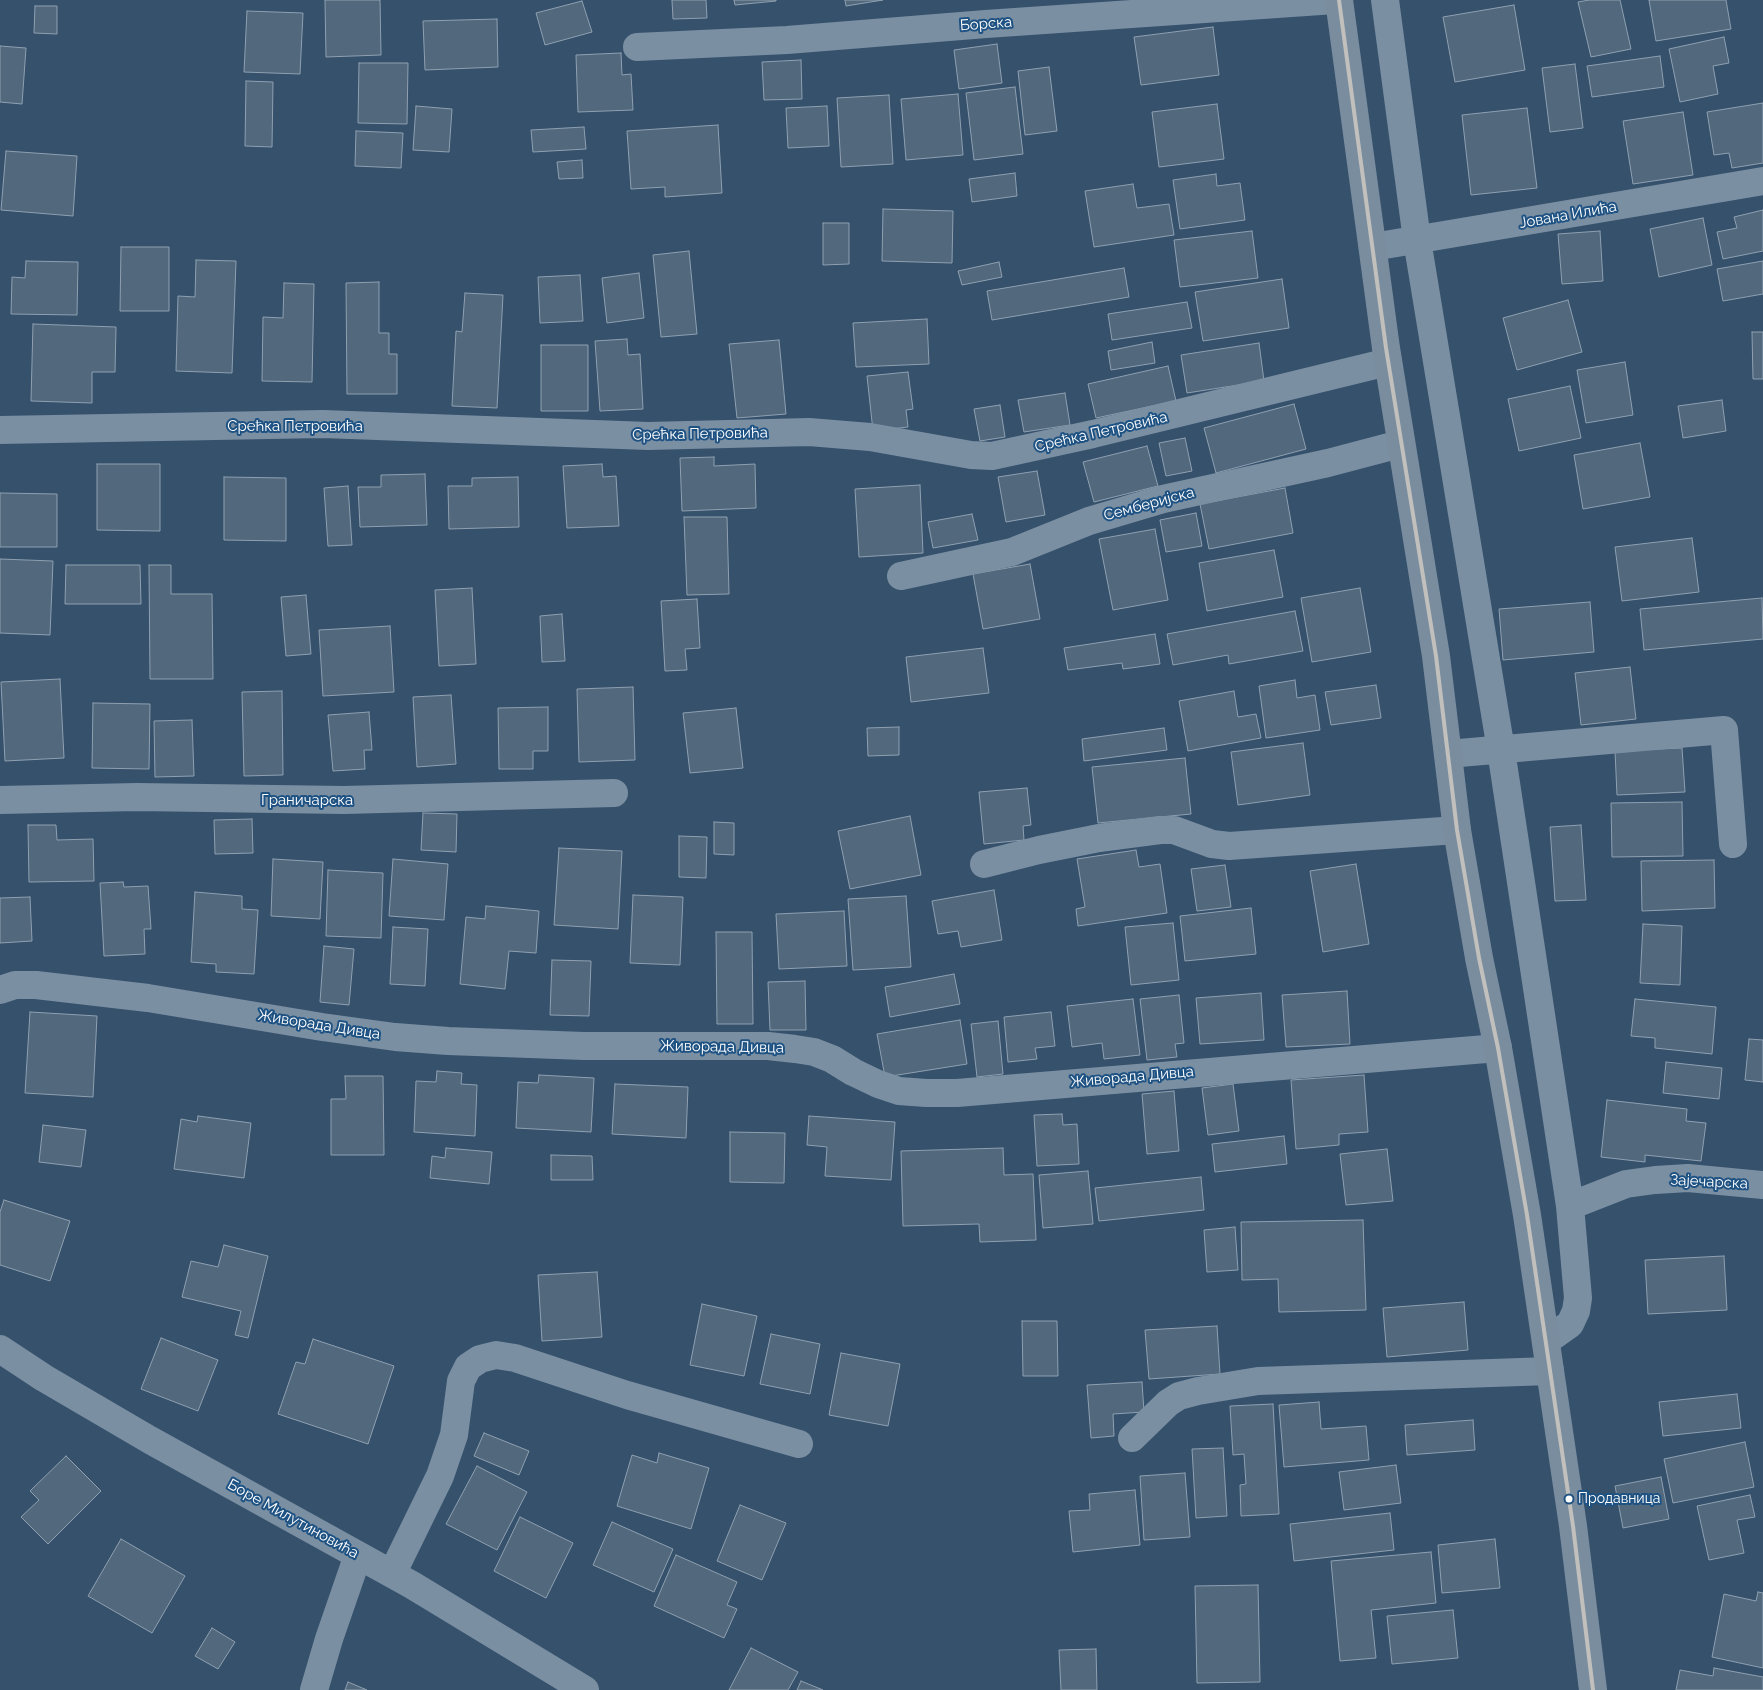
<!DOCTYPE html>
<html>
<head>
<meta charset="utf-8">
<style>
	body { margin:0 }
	canvas { display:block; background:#35516c }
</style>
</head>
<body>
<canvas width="1763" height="1690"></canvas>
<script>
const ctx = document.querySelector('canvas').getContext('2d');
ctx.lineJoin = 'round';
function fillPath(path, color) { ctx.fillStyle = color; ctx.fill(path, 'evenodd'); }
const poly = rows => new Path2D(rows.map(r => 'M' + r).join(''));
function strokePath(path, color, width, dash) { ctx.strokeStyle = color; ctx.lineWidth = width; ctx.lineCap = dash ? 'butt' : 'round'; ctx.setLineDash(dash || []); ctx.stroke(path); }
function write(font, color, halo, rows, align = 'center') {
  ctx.font = font + ' Raleway,sans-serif'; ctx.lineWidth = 4; ctx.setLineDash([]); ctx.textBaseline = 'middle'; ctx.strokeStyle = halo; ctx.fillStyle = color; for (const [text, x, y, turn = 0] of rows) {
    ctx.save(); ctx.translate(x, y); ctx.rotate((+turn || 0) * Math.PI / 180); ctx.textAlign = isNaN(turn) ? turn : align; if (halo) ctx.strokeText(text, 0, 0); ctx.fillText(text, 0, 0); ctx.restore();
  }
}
const building = poly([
	[325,0,380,0,381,55,326,57,325,0],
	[672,0,706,0,707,18,673,19,672,0],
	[734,0,776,0,776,1,735,5,734,0],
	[845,0,883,0,846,6,845,0],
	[1589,0,1620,0,1631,49,1591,57,1578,2,1589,0],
	[1649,0,1726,0,1731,29,1656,41,1649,0],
	[582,1,592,32,545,45,536,13,582,1],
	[1514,5,1525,70,1455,82,1443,17,1514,5],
	[35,6,57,6,57,34,34,33,35,6],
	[247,11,303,13,300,74,244,72,247,11],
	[497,19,498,67,425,70,423,21,497,19],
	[1213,27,1219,75,1141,85,1134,37,1213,27],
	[1724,37,1729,63,1713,66,1718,94,1680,102,1669,49,1724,37],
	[997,44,1002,83,959,89,954,50,997,44],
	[0,46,26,48,22,104,0,102,0,46],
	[621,53,622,75,631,74,633,110,578,112,576,55,621,53],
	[1660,56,1664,87,1592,97,1587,66,1660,56],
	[801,60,802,99,764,100,762,62,801,60],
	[359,63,408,63,407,124,358,123,359,63],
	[1575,64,1583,128,1550,132,1542,68,1575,64],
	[1049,67,1057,131,1025,135,1018,71,1049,67],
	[246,81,273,82,272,147,245,146,246,81],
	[1015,87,1023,154,974,160,966,93,1015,87],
	[958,94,963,155,906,160,901,99,958,94],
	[889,95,893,164,841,167,837,98,889,95],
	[1763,103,1763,163,1732,168,1729,153,1714,155,1707,112,1763,103],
	[1217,104,1224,159,1159,167,1152,112,1217,104],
	[416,106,452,109,449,152,413,150,416,106],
	[827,106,829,146,788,148,786,108,827,106],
	[1527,108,1537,188,1471,195,1462,115,1527,108],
	[1683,112,1693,175,1633,184,1623,121,1683,112],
	[718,125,722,193,665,197,665,187,631,189,627,131,718,125],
	[584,127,586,149,533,152,531,130,584,127],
	[356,131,403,133,401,168,355,166,356,131],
	[6,151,77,156,73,216,1,210,6,151],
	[582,160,583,178,559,179,557,162,582,160],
	[1015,173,1017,196,972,202,969,179,1015,173],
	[1216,174,1217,186,1240,183,1245,220,1180,229,1173,180,1216,174],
	[1133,184,1137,208,1169,204,1174,235,1094,247,1085,191,1133,184],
	[883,209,953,211,952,263,882,261,883,209],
	[1763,210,1763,251,1723,259,1717,232,1737,228,1734,217,1763,210],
	[1703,218,1712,265,1659,277,1650,229,1703,218],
	[823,223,849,223,849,264,823,265,823,223],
	[1252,231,1258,278,1180,287,1174,240,1252,231],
	[1600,231,1603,281,1562,284,1558,234,1600,231],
	[121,247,169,247,169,311,120,311,121,247],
	[689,251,697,334,661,337,653,255,689,251],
	[196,260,236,261,232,373,176,371,178,296,195,297,196,260],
	[26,261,78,262,77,315,11,314,12,277,25,278,26,261],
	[1763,261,1763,294,1723,301,1717,269,1763,261],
	[999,262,1002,277,962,285,958,271,999,262],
	[1124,268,1129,297,992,320,987,291,1124,268],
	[639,273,644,318,607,323,602,278,639,273],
	[580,275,583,321,540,323,538,277,580,275],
	[1282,279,1289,328,1203,341,1195,292,1282,279],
	[379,282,379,333,389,333,389,354,397,354,397,394,347,394,346,283,379,282],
	[284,283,314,284,312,382,262,381,263,317,283,318,284,283],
	[465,293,503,295,497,408,452,406,456,331,462,332,465,293],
	[1568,300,1582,352,1517,370,1503,318,1568,300],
	[1187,302,1192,328,1112,340,1108,314,1187,302],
	[927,319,929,364,856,367,853,323,927,319],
	[33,324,116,327,115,372,92,372,92,403,31,401,33,324],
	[1752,332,1763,332,1763,379,1753,379,1752,332],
	[627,339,628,355,640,354,643,409,600,411,595,341,627,339],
	[779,340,786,414,737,418,729,344,779,340],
	[1152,342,1155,363,1111,370,1108,351,1152,342],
	[1259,343,1264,381,1187,393,1181,355,1259,343],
	[541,345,588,345,588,411,541,411,541,345],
	[1625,362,1633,415,1586,423,1577,370,1625,362],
	[1168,366,1176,401,1096,418,1088,384,1168,366],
	[908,372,913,409,906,410,908,427,873,431,867,376,908,372],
	[1570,386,1581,438,1519,451,1508,399,1570,386],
	[1065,393,1070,425,1024,432,1018,400,1065,393],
	[1722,400,1726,431,1683,438,1678,406,1722,400],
	[1294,404,1306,449,1216,473,1204,428,1294,404],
	[1000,405,1005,437,980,441,974,409,1000,405],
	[1185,438,1192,471,1166,476,1159,443,1185,438],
	[1640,443,1650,497,1583,509,1574,455,1640,443],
	[1147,446,1158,486,1094,502,1083,462,1147,446],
	[714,457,714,466,755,464,756,508,682,511,680,458,714,457],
	[97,464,160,464,160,531,97,530,97,464],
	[602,464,603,477,616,476,619,526,567,528,563,466,602,464],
	[1037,471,1045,515,1006,522,998,477,1037,471],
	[425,474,427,525,360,527,358,487,381,487,381,475,425,474],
	[224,477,286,478,286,541,224,540,224,477],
	[518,477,519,527,449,529,448,486,472,486,472,478,518,477],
	[920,485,923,553,859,557,855,489,920,485],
	[348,486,352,545,328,546,324,488,348,486],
	[1285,488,1293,533,1209,549,1200,504,1285,488],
	[0,493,57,494,57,547,0,547,0,493],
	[1196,513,1202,546,1166,552,1160,520,1196,513],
	[972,514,978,540,933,548,928,522,972,514],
	[684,517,727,517,729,594,687,595,684,517],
	[1155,529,1168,600,1113,610,1099,539,1155,529],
	[1692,538,1699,592,1622,601,1615,547,1692,538],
	[1274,550,1283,597,1207,611,1199,563,1274,550],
	[0,559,53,561,50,635,0,633,0,559],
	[1030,564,1040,619,983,629,973,574,1030,564],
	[66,565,140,565,141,604,65,604,66,565],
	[149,565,171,565,171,594,212,594,213,679,150,679,149,565],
	[472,588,476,664,439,666,435,590,472,588],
	[1360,588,1371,652,1312,662,1301,598,1360,588],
	[306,595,311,654,286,656,281,597,306,595],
	[1762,598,1763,639,1644,650,1640,609,1762,598],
	[697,599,700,648,685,649,687,670,665,671,661,601,697,599],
	[1590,602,1594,652,1503,660,1499,609,1590,602],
	[1295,611,1303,651,1229,664,1228,655,1173,665,1167,634,1295,611],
	[562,614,565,661,542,662,540,616,562,614],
	[390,626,394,692,323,696,319,630,390,626],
	[1155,634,1160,664,1123,669,1122,663,1068,670,1064,648,1155,634],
	[983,648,989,693,911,702,906,657,983,648],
	[1630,667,1636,719,1581,725,1575,673,1630,667],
	[60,679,64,758,5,761,1,682,60,679],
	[1295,680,1297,698,1315,695,1320,730,1266,738,1259,686,1295,680],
	[1376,685,1381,718,1331,725,1325,692,1376,685],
	[633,687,635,760,579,762,577,689,633,687],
	[282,691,283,775,244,776,242,692,282,691],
	[1234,691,1238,717,1256,714,1261,738,1188,751,1179,701,1234,691],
	[451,695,456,764,417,767,413,697,451,695],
	[93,703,150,704,149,769,92,768,93,703],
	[548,707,548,751,533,751,533,769,499,769,498,708,548,707],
	[736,708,743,768,690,773,683,713,736,708],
	[369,712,372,750,364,750,365,769,333,771,328,715,369,712],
	[192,720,194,776,155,777,154,721,192,720],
	[899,727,899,755,868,756,867,728,899,727],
	[1164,728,1167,750,1084,761,1082,739,1164,728],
	[1303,743,1310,795,1238,805,1231,752,1303,743],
	[1682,748,1685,792,1617,795,1615,751,1682,748],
	[1185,758,1191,814,1098,823,1092,767,1185,758],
	[1027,788,1031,825,1023,826,1024,840,984,844,979,792,1027,788],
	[1682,802,1683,856,1612,857,1611,803,1682,802],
	[423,813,457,814,456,852,421,850,423,813],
	[910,816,921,875,850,889,838,831,910,816],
	[252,819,253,853,215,854,214,820,252,819],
	[714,822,734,823,734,855,714,854,714,822],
	[28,825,56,825,57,840,93,839,94,881,29,882,28,825],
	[1581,825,1586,900,1555,901,1550,827,1581,825],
	[679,836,707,837,706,878,679,877,679,836],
	[559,848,622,851,618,929,554,925,559,848],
	[1136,850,1139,867,1160,864,1167,913,1078,926,1076,909,1085,907,1077,859,1136,850],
	[273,859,323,862,320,919,271,916,273,859],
	[393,859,448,864,444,920,389,916,393,859],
	[1714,860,1715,908,1642,911,1641,861,1714,860],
	[1356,864,1369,944,1323,952,1310,871,1356,864],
	[1225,865,1231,907,1197,911,1191,869,1225,865],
	[328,870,383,873,381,938,326,936,328,870],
	[123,882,124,887,148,886,151,929,144,929,145,954,104,956,100,883,123,882],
	[994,890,1002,940,961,947,958,931,938,934,932,901,994,890],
	[195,892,242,896,242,909,258,910,254,974,216,972,216,964,191,962,195,892],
	[633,895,683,897,680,965,630,963,633,895],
	[906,896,911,967,853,970,848,899,906,896],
	[30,897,32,941,0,943,0,898,30,897],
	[486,906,539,911,536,953,509,951,505,989,460,984,466,917,485,919,486,906],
	[1251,908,1256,954,1185,961,1180,916,1251,908],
	[844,911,847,966,779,969,776,914,844,911],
	[1173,923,1179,980,1131,985,1125,927,1173,923],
	[1643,924,1682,926,1680,985,1640,983,1643,924],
	[393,927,428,929,425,986,390,984,393,927],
	[716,932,752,932,753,1024,717,1024,716,932],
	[324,946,354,949,349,1005,320,1002,324,946],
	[552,960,591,961,589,1016,550,1015,552,960],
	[954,974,960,1004,890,1017,885,987,954,974],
	[805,981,806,1030,770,1030,768,982,805,981],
	[1347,991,1350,1044,1286,1047,1282,995,1347,991],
	[1261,993,1264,1040,1200,1044,1196,998,1261,993],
	[1179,995,1184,1043,1175,1044,1177,1057,1147,1060,1140,999,1179,995],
	[1133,999,1140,1055,1104,1059,1102,1043,1072,1047,1067,1006,1133,999],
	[1635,999,1716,1007,1712,1054,1655,1048,1655,1038,1631,1036,1635,999],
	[30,1012,97,1016,93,1097,25,1093,30,1012],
	[1051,1012,1055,1046,1035,1048,1037,1059,1008,1062,1004,1017,1051,1012],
	[960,1020,967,1064,885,1077,877,1034,960,1020],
	[998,1021,1003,1074,977,1077,971,1024,998,1021],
	[1749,1039,1763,1040,1763,1082,1745,1080,1749,1039],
	[1666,1062,1722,1068,1719,1099,1663,1093,1666,1062],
	[437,1071,462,1073,461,1084,477,1085,475,1136,414,1132,416,1081,436,1082,437,1071],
	[539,1075,594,1078,591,1132,516,1128,518,1082,538,1083,539,1075],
	[1364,1075,1368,1132,1339,1134,1339,1145,1296,1149,1291,1080,1364,1075],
	[345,1076,383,1076,384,1155,331,1155,331,1099,346,1099,345,1076],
	[615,1084,688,1087,686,1138,612,1134,615,1084],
	[1233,1084,1239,1131,1208,1135,1202,1088,1233,1084],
	[1174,1091,1179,1151,1147,1154,1142,1094,1174,1091],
	[1607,1100,1687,1109,1686,1121,1706,1123,1701,1161,1645,1155,1645,1162,1601,1157,1607,1100],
	[1062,1114,1063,1125,1077,1124,1079,1164,1037,1166,1034,1115,1062,1114],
	[198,1116,251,1123,244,1178,174,1169,181,1119,197,1122,198,1116],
	[809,1116,895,1122,891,1180,825,1176,827,1147,807,1145,809,1116],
	[43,1125,86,1130,81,1167,39,1162,43,1125],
	[730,1132,785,1133,784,1183,730,1182,730,1132],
	[1284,1136,1287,1164,1215,1172,1212,1144,1284,1136],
	[446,1148,492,1152,489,1184,430,1178,432,1156,445,1158,446,1148],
	[1003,1148,1004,1175,1033,1174,1036,1240,980,1242,979,1224,903,1226,901,1151,1003,1148],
	[1387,1149,1393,1201,1346,1205,1340,1154,1387,1149],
	[551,1155,592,1156,593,1180,551,1180,551,1155],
	[1088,1171,1093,1224,1043,1228,1039,1175,1088,1171],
	[1201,1177,1204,1210,1099,1221,1095,1188,1201,1177],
	[4,1200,70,1221,50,1281,0,1265,0,1212,4,1200],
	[1363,1220,1366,1310,1279,1312,1278,1279,1242,1280,1241,1222,1363,1220],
	[1235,1227,1238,1270,1207,1272,1204,1230,1235,1227],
	[224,1245,268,1256,248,1338,235,1335,241,1311,182,1297,191,1261,218,1267,224,1245],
	[1724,1256,1727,1310,1648,1314,1645,1260,1724,1256],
	[597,1272,602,1337,542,1341,538,1275,597,1272],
	[1464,1302,1468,1350,1387,1357,1383,1308,1464,1302],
	[702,1304,757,1316,744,1376,690,1365,702,1304],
	[1022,1321,1057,1321,1058,1376,1023,1376,1022,1321],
	[1217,1326,1220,1374,1149,1379,1145,1330,1217,1326],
	[771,1334,820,1344,810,1394,760,1384,771,1334],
	[161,1338,218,1360,198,1411,141,1389,161,1338],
	[313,1339,394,1366,368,1444,278,1414,296,1362,305,1364,313,1339],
	[841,1353,900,1364,888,1426,829,1415,841,1353],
	[1142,1382,1144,1412,1113,1414,1114,1436,1091,1438,1087,1385,1142,1382],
	[1737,1394,1741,1428,1663,1436,1659,1402,1737,1394],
	[1319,1402,1321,1429,1366,1426,1369,1460,1284,1467,1279,1405,1319,1402],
	[1273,1404,1279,1514,1241,1516,1240,1485,1246,1484,1244,1454,1233,1455,1230,1406,1273,1404],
	[1473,1420,1475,1450,1407,1455,1405,1425,1473,1420],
	[484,1433,529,1451,519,1475,474,1456,484,1433],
	[1745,1442,1754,1487,1673,1503,1664,1459,1745,1442],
	[1223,1448,1227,1516,1196,1518,1192,1449,1223,1448],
	[659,1453,709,1468,691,1529,617,1506,632,1455,657,1463,659,1453],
	[66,1456,101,1491,48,1544,21,1517,39,1500,30,1491,66,1456],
	[1396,1465,1401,1503,1344,1510,1339,1472,1396,1465],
	[477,1466,527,1492,497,1550,446,1524,477,1466],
	[1185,1473,1190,1537,1144,1540,1140,1476,1185,1473],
	[1661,1477,1669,1519,1623,1528,1615,1486,1661,1477],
	[1135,1490,1140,1545,1073,1552,1069,1511,1090,1510,1089,1494,1135,1490],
	[1750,1495,1755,1517,1737,1520,1744,1553,1709,1560,1697,1506,1750,1495],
	[740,1505,786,1523,762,1580,717,1561,740,1505],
	[1390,1513,1394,1550,1294,1561,1290,1524,1390,1513],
	[520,1517,573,1543,546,1598,494,1571,520,1517],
	[612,1522,673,1549,654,1592,593,1565,612,1522],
	[121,1539,185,1576,152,1633,88,1596,121,1539],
	[1495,1539,1500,1588,1442,1593,1438,1545,1495,1539],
	[1431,1552,1436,1603,1371,1610,1376,1658,1340,1661,1331,1561,1431,1552],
	[676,1555,737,1582,727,1605,737,1609,724,1638,654,1606,676,1555],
	[1258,1585,1260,1682,1197,1683,1195,1586,1258,1585],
	[1758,1592,1763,1593,1763,1668,1712,1657,1724,1594,1756,1601,1758,1592],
	[1453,1610,1458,1658,1392,1664,1387,1616,1453,1610],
	[212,1628,235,1642,218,1669,195,1656,212,1628],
	[751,1648,798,1672,788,1690,729,1690,751,1648],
	[1096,1649,1097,1690,1061,1690,1059,1650,1096,1649],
	[1714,1668,1763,1677,1763,1690,1676,1690,1680,1670,1713,1676,1714,1668],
	[801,1681,823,1690,797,1690,801,1681],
	[348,1682,367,1690,345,1690,348,1682]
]);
fillPath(building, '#51687d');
strokePath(building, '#8fa0b0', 1);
strokePath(poly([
	[1385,0,1417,240,1501,750,1570,1206,1578,1298,1576,1311,1570,1324,1546,1341],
	[637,47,787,40,986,24,1335,0],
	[1373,247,1763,181],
	[0,430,323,424,648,436,809,432,870,437,971,455,992,456,1093,434,1388,362],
	[901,576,1012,552,1089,521,1163,499,1328,463,1400,444],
	[1448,754,1724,730,1733,844],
	[0,800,137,797,344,800,614,793],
	[984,864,1039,850,1099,838,1160,830,1174,830,1212,844,1229,846,1457,830],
	[0,990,15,985,36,985,148,998,322,1027,395,1037,448,1041,584,1046,768,1046,795,1049,814,1052,832,1059,853,1072,878,1084,899,1091,926,1093,957,1093,1498,1048],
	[1570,1206,1626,1184,1655,1180,1688,1178,1763,1185],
	[0,1349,44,1378,150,1440,412,1585,585,1690],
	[1132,1438,1168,1403,1179,1396,1198,1391,1258,1381,1550,1371],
	[392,1574,440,1476,454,1435,461,1381,468,1367,480,1359,496,1355,515,1358,627,1395,799,1444],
	[314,1690,329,1639,358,1555]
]), '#7b8fa2', 28);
strokePath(poly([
	[1339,0,1386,348,1436,656,1457,830,1479,958,1498,1048,1527,1215,1573,1526,1593,1690]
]), '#7a8d9f', 28);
strokePath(poly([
	[1339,0,1386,348,1436,656,1457,830,1479,958,1498,1048,1527,1215,1573,1526,1593,1690]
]), '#c2c0bc', 4);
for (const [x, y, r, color] of [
	[1569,1499,4.5,"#fff"]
]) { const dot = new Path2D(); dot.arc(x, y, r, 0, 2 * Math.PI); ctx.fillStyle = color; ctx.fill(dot); strokePath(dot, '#1e5283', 2); }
write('14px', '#fff', '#1e5283', [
	["Продавница",1578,1499]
], 'left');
write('15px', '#fff', '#1e5283', [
	["Борска",986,24,-4],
	["Јована Илића",1568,215,-10],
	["Срећка Петровића",295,426],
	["Срећка Петровића",1101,432,-13],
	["Срећка Петровића",700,434,-1],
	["Семберијска",1149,504,-15],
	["Граничарска",307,800],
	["Живорада Дивца",319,1025,9],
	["Живорада Дивца",722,1047,1],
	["Живорада Дивца",1132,1077,-5],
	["Зајечарска",1709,1182,3],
	["Боре Милутиновића",293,1519,29]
]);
</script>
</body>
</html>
